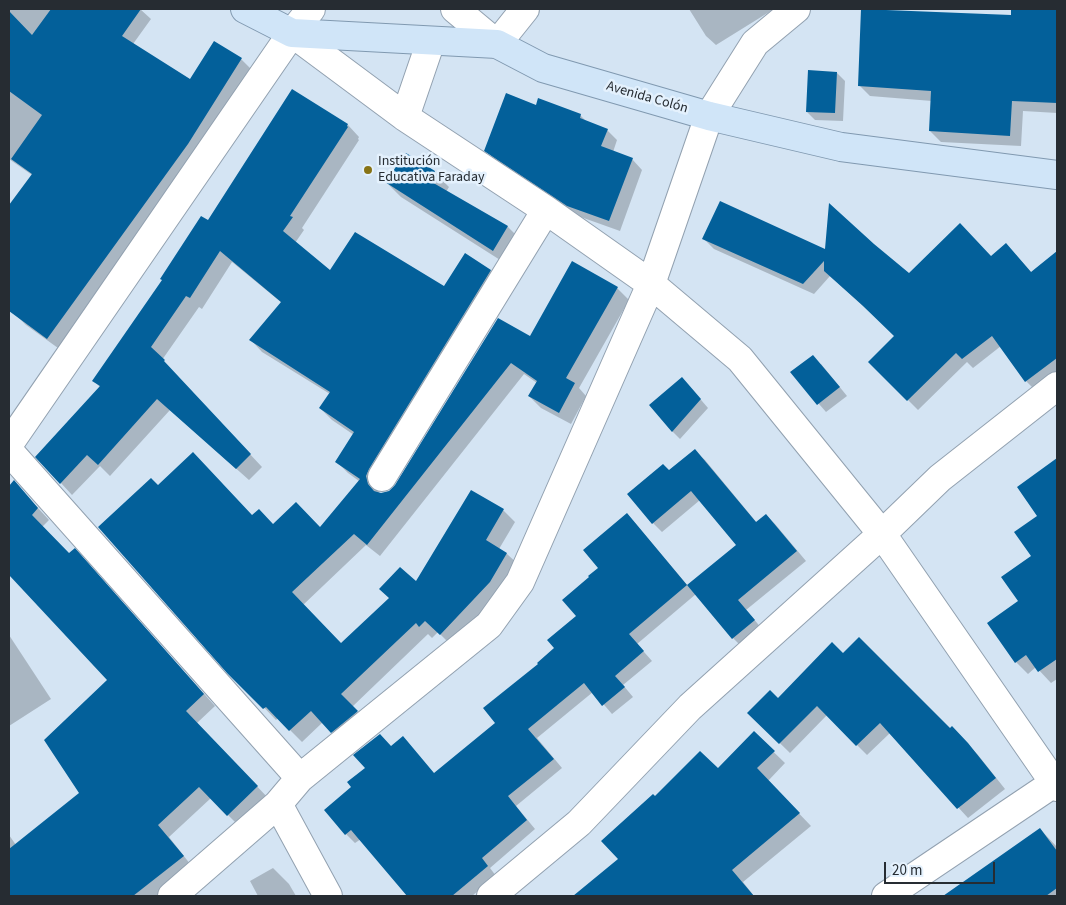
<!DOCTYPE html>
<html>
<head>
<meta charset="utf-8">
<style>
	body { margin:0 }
	#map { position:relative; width:1066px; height:905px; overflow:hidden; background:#d4e4f3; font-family:"Source Sans 3",sans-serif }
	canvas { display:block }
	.frame { position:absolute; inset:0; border:10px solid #262c32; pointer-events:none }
	.scale { position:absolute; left:884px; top:862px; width:111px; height:22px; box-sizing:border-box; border:2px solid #262c32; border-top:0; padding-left:6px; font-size:15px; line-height:18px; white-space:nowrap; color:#262c32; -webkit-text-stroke:4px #e4f1fd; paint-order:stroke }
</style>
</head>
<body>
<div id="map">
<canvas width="1066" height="905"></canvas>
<div class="frame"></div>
<div class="scale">20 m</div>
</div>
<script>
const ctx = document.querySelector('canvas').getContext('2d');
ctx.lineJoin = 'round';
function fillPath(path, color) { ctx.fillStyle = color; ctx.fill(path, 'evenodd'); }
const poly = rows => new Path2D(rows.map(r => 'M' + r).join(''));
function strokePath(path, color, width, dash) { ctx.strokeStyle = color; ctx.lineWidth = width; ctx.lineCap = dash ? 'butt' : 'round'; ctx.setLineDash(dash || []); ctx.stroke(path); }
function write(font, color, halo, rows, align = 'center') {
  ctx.font = font + ' "Source Sans 3",sans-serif'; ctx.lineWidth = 5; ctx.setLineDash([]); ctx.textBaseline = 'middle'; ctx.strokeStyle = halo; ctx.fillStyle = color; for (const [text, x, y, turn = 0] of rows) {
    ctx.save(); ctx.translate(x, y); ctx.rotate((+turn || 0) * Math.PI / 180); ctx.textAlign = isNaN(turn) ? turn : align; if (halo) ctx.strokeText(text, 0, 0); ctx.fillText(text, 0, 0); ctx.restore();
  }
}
fillPath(poly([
	[9,9,140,9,151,19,133,44,191,80,241,59,251,69,198,154,58,348,26,325,16,315,23,306,9,296,9,207,32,175,9,159],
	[689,9,774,9,716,45,706,36],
	[1012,9,1057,9,1057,113,1023,111,1021,146,941,142,930,131,932,101,870,96,859,85,1012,16],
	[837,73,845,81,843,121,815,120,807,112],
	[536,106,580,115,587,122,607,130,617,140,613,152,632,159,642,170,620,231,578,216,496,161,486,150],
	[348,125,359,137,358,139,359,140,302,228,304,230,295,243,331,272,444,287,490,270,502,282,378,489,379,493,381,494,390,492,530,338,617,288,629,300,579,388,586,396,571,424,541,408,529,396,537,383,524,374,380,556,366,545,303,605,341,645,503,510,515,522,499,549,507,554,519,565,501,594,452,646,438,632,432,638,428,634,352,707,368,724,344,744,323,722,302,742,278,718,276,720,229,671,158,487,253,516,274,525,320,529,359,481,348,473,336,461,354,435,332,420,320,408,330,394,262,352,251,340,282,303,232,262,202,309,199,307,162,360,262,467,249,480,170,410,110,476,100,466,72,495,37,457,100,387,94,381,208,222],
	[434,172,449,187,446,192,508,227,523,242,508,265,401,197,386,182],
	[704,239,827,250,909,275,992,257,1016,255,1032,273,1057,252,1057,376,1036,391,1026,381,1001,346,973,368,967,362,918,410,870,362,896,336,830,276,814,294,714,249],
	[821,364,847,396,826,412,792,373],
	[690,387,708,408,680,439,672,431],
	[695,451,705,460,757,523,766,515,775,524,806,561,746,610,763,630,742,647,733,638,696,594,637,644,652,661,623,685,633,697,612,714,593,692,537,738,562,768,516,806,535,829,490,868,496,876,472,896,409,896,361,839,355,843,346,834,353,787,391,747,435,774,497,723,540,664,556,648,578,616,600,568,627,514,636,524,688,586,737,545,700,500,662,532,653,523,629,494,669,472],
	[1057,459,1057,679,1051,683,1036,667,1028,674,1016,662,1020,601,1033,556,1039,516,1018,487],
	[14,482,49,520,42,527,70,555,86,562,215,706,197,723,269,799,240,827,211,798,169,837,194,869,159,896,9,896,9,835,16,845,81,794,109,680,9,573,9,488],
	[9,635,51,699,9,726],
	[843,654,962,738,978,755,1005,789,968,818,890,733,867,755,827,715,790,753,749,713,778,700],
	[754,733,785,763,768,781,811,826,743,882,754,896,575,896,619,859,655,798,718,769],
	[1040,829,1057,847,1057,896,944,896],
	[273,868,289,884,296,896,258,896,250,881]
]), '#0003');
fillPath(poly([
	[51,9,141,9,122,36,190,79,214,41,242,58,188,144,47,339,9,311,9,205,32,174,11,159,42,115,9,91,9,11,32,35],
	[861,9,1011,15,1011,9,1057,9,1057,103,1012,101,1010,136,929,131,931,91,858,86],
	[808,70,837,72,835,113,806,112],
	[292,89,348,124,347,126,348,127,290,216,293,217,283,231,330,270,355,232,444,286,465,253,491,270,369,469,366,476,368,484,374,491,381,493,389,491,395,485,498,318,530,336,572,261,618,287,566,378,575,383,559,413,528,396,537,381,511,363,367,545,354,534,292,592,341,643,389,598,379,589,400,567,416,581,471,490,504,509,486,540,507,553,490,582,440,635,425,621,419,627,416,623,341,694,358,711,331,733,311,711,289,731,266,707,263,709,227,673,98,527,151,478,158,485,193,452,252,515,259,509,273,524,296,502,320,527,360,479,335,462,354,432,319,408,330,392,249,340,281,302,220,251,190,298,186,296,151,347,165,360,164,361,251,454,236,469,157,399,98,465,87,455,60,484,35,457,100,386,92,381,162,280,160,279,201,216,208,220],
	[506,93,536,105,538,98,581,114,580,118,608,129,601,146,633,158,609,221,567,206,484,151],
	[406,153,435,171,430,181,508,226,493,251,385,182],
	[720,201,825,249,829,203,874,244,909,273,960,223,991,256,1006,243,1031,272,1057,251,1057,358,1025,382,992,336,962,359,956,353,907,401,868,362,894,336,862,305,824,271,824,261,803,284,702,239],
	[813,355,840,387,817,405,790,372],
	[682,377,701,399,672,432,649,405],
	[695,449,756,522,766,514,797,551,738,600,755,620,732,639,687,585,629,634,644,651,615,676,625,687,602,706,584,683,528,729,554,759,508,796,527,820,482,858,488,866,452,896,407,896,351,830,345,835,324,810,351,787,347,782,365,768,353,755,380,734,391,746,403,736,434,773,495,723,483,708,538,664,537,663,554,648,547,640,576,616,562,600,589,577,588,576,598,568,583,550,627,513,687,585,736,545,691,491,652,524,627,494,663,464,669,470],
	[1057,458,1057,659,1038,672,1026,655,1015,663,987,623,1018,601,1001,577,1031,556,1014,532,1037,516,1017,487],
	[14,480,38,508,32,515,69,553,75,548,204,694,186,711,258,786,227,816,199,787,158,825,184,856,133,896,9,896,9,849,79,793,44,740,107,680,9,575,9,486],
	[859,637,950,728,952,726,968,743,996,778,957,809,880,723,856,746,817,706,779,744,747,713,770,690,778,698,832,642,843,653],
	[754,731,775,751,757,768,800,813,732,870,754,896,573,896,618,859,601,841,653,794,655,796,700,751,718,768],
	[1040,828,1057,851,1057,888,1046,896,943,896]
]), '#03609a');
const street = poly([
	[455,9,497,44,525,9],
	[292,33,405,117,546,210,651,284,740,359,882,534,1057,787],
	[405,117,431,41],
	[9,444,292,33,311,9],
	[9,451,300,778],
	[382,477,546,210],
	[278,804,328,896],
	[172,896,278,804,300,778,489,625,520,582,651,284,709,116,755,43,796,9],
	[491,896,579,823,690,707,882,534,940,478,1057,386],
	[886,896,1057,781]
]);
const primary = poly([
	[245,9,292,33,497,44,543,68,709,116,841,147,1057,175]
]);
strokePath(street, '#92a1b0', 30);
strokePath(primary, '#8099b0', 30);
strokePath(street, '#fff', 28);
strokePath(primary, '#d0e5f8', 28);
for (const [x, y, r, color] of [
	[368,170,5,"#877315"]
]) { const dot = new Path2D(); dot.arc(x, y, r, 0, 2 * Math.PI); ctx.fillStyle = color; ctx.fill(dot); strokePath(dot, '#e4f1fd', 2); }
write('14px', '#262c32', '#e4f1fd', [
	["Avenida Colón",647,98,16]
]);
write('14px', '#262c32', '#e4f1fd', [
	["Institución",378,162],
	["Educativa Faraday",378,178]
], 'left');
</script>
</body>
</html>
